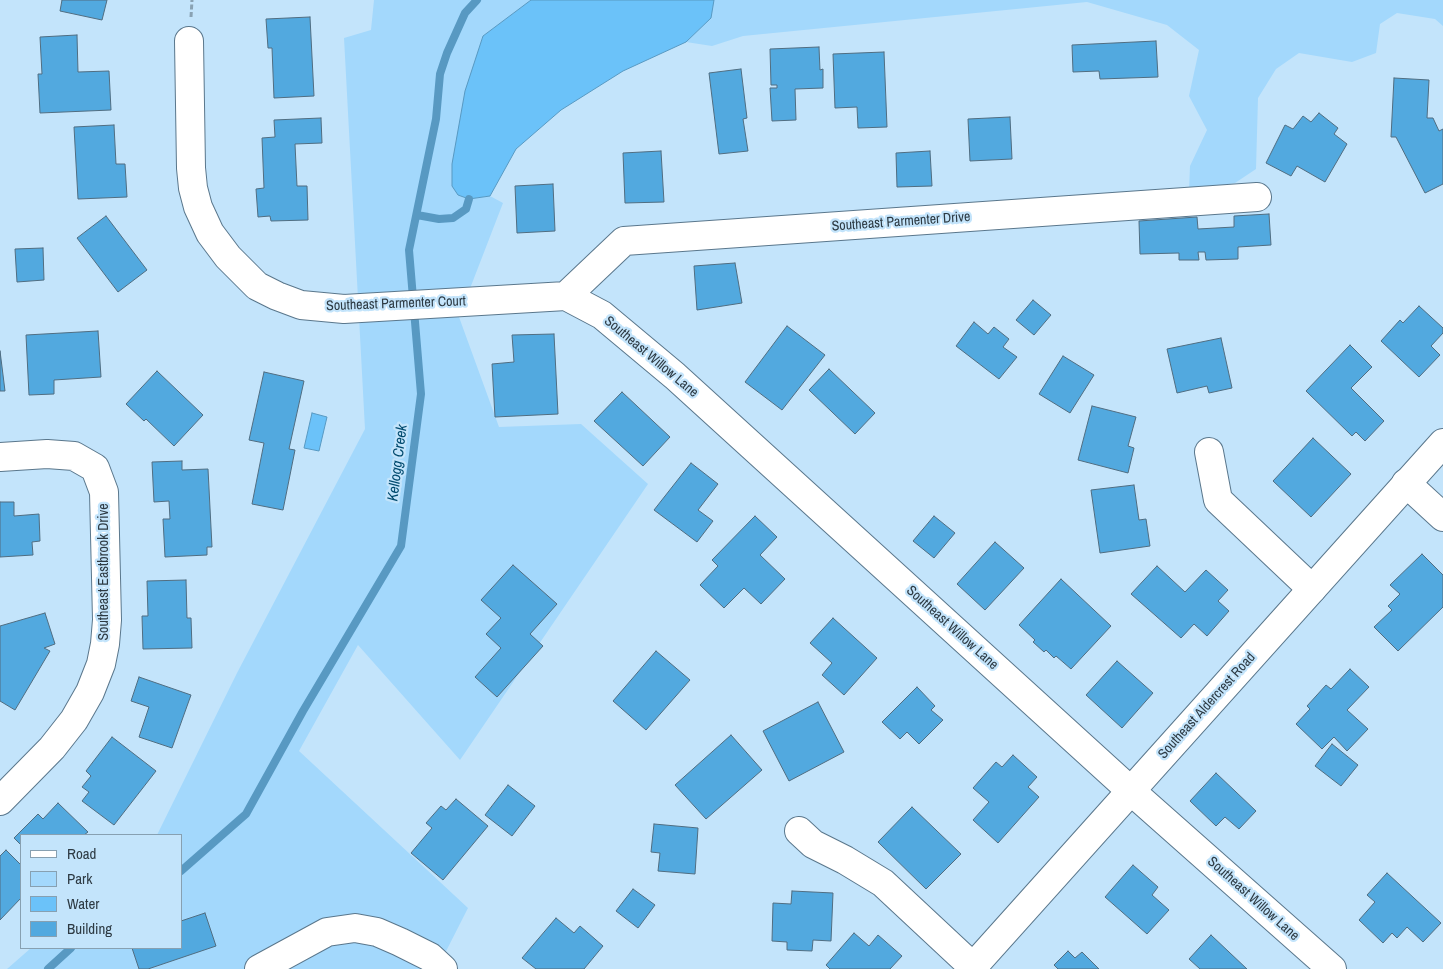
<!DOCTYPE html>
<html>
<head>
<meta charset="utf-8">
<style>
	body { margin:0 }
	#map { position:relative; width:1443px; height:969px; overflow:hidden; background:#c3e4fb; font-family:"Archivo Narrow",sans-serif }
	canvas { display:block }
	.legend { position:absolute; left:20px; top:834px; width:162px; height:115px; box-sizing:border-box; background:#c3e4fb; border:1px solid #87a0b1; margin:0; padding:6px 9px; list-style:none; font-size:15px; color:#2d3a43 }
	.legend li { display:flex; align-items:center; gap:10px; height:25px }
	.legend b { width:25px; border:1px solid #87a0b1 }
</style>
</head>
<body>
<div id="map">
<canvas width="1443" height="969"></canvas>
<ul class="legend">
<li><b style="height:6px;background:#fff"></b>Road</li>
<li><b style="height:14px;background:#a3d8fc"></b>Park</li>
<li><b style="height:14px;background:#6bc2f9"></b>Water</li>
<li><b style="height:14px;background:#52a9df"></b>Building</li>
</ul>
</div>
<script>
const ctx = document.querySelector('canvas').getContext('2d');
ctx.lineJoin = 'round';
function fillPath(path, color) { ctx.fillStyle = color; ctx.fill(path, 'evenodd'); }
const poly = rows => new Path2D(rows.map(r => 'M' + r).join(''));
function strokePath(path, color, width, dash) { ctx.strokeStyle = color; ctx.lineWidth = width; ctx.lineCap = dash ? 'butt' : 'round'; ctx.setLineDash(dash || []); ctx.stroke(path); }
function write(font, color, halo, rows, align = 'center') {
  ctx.font = font + ' "Archivo Narrow",sans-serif'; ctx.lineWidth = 4.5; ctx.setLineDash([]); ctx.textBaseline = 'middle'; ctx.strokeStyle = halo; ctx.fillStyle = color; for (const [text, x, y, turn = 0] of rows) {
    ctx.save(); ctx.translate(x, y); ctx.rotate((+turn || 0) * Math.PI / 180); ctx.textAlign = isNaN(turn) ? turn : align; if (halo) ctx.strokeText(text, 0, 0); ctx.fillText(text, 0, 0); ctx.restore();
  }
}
fillPath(poly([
	[374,0,531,0,483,36,458,195,469,199,490,196,503,203,459,317,499,427,581,424,648,484,460,760,358,645,299,751,468,908,437,969,7,969,31,948,181,948,181,835,157,835,237,673,365,429,344,38,371,30],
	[714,0,1443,0,1443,26,1435,19,1397,13,1380,24,1376,53,1352,62,1299,53,1276,69,1258,98,1256,169,1235,183,1189,191,1190,166,1207,130,1189,96,1199,50,1167,25,1087,2,743,36,712,46,686,42,711,18]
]), '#a3d8fc');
const water = poly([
	[531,0,714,0,711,18,686,42,623,71,561,110,516,149,490,196,469,199,458,195,452,186,452,164,465,91,483,36,531,0],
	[312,413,327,417,319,451,304,448,312,413]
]);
fillPath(water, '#6bc2f9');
strokePath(water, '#5899c2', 1);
strokePath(poly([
	[417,215,439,219,453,218,466,209,469,199],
	[181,871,246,814,303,711,401,546,421,394,409,250,436,119,440,74,447,53,465,13,477,0],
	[48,969,71,948]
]), '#5899c2', 8);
const building = poly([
	[62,0,107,0,102,20,60,11,62,0],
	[310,17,314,96,274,98,272,48,268,48,266,19,310,17],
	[77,35,78,72,109,71,111,110,40,113,38,74,42,74,40,37,77,35],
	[1156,41,1158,77,1100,79,1099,71,1073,72,1072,45,1156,41],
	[819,47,820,70,823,69,823,88,795,89,796,120,772,121,770,88,777,88,777,85,771,85,770,49,819,47],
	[884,52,887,127,858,128,857,107,835,108,833,54,884,52],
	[741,69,747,118,743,119,748,151,719,154,709,73,741,69],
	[1394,78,1429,80,1427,118,1433,118,1439,131,1443,129,1443,184,1425,193,1396,137,1391,137,1394,78],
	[1319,113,1338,128,1334,134,1347,144,1325,182,1297,166,1291,176,1266,163,1285,125,1293,129,1303,116,1311,122,1319,113],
	[1010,117,1012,159,970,161,968,119,1010,117],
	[321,118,322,143,295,144,297,186,307,186,308,220,271,221,270,216,258,217,256,189,264,188,262,138,275,137,274,120,321,118],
	[114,125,116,164,125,164,127,197,78,199,74,127,114,125],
	[661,151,664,202,625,203,623,153,661,151],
	[930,151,932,186,897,187,896,153,930,151],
	[553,184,555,231,517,233,515,186,553,184],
	[1269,214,1271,245,1238,247,1238,259,1206,260,1205,252,1198,252,1199,260,1179,260,1179,253,1140,254,1139,221,1197,217,1198,229,1234,227,1234,216,1269,214],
	[106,216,147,270,118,292,77,238,106,216],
	[43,248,44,280,17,282,15,249,43,248],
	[735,263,742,303,697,310,694,266,735,263],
	[1033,300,1051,315,1034,335,1016,320,1033,300],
	[1419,306,1443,328,1443,333,1431,346,1440,355,1419,377,1381,341,1400,320,1403,323,1419,306],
	[974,322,988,334,994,327,1009,339,1003,347,1017,357,999,379,956,346,974,322],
	[787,326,825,355,782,410,745,382,787,326],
	[98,331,101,377,54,380,54,394,29,395,26,335,98,331],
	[554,334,558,414,495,417,492,364,514,362,512,335,554,334],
	[1221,338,1232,388,1209,393,1207,386,1177,393,1167,349,1221,338],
	[1350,345,1372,367,1351,388,1384,421,1365,441,1356,432,1352,436,1306,391,1350,345],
	[0,351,5,391,0,391,0,351],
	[1063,356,1094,375,1070,413,1039,394,1063,356],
	[829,369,875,413,855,434,809,390,829,369],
	[157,371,203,415,174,446,146,419,144,421,126,404,157,371],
	[264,372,304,381,289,449,295,450,283,510,252,504,264,443,249,440,264,372],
	[622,392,670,437,643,466,594,421,622,392],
	[1092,406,1136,417,1128,446,1134,448,1128,473,1078,460,1092,406],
	[1313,438,1351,474,1311,517,1273,481,1313,438],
	[182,461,182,470,208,469,212,547,207,547,207,555,165,557,163,519,170,519,169,501,154,502,152,462,182,461],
	[691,463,718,484,698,510,713,521,697,542,654,510,691,463],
	[1134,485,1139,520,1146,519,1150,546,1100,553,1091,490,1134,485],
	[0,502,14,502,14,516,39,514,40,541,32,542,33,555,0,557,0,502],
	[755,516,777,537,760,555,785,579,761,604,744,588,724,608,700,585,718,566,712,560,755,516],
	[934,516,955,533,934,558,913,541,934,516],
	[995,542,1024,568,985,610,957,584,995,542],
	[1422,554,1443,575,1443,607,1398,651,1374,627,1392,610,1388,606,1400,594,1390,585,1422,554],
	[513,565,557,604,530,634,543,646,497,697,475,677,501,648,486,634,501,618,481,600,513,565],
	[1157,566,1185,592,1206,570,1228,590,1218,601,1229,611,1207,636,1194,624,1181,638,1131,594,1157,566],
	[1061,579,1111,626,1071,669,1056,656,1054,658,1046,650,1044,652,1033,642,1035,640,1019,625,1061,579],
	[186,580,187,618,191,618,192,648,143,649,142,616,148,616,147,581,186,580],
	[45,613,55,644,44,648,50,651,15,710,0,701,0,626,45,613],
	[833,618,877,658,844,695,822,675,832,663,810,643,833,618],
	[656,651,690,680,646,730,613,701,656,651],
	[1117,661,1153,693,1122,728,1086,695,1117,661],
	[1350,669,1369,687,1347,710,1368,729,1347,751,1334,737,1322,749,1296,724,1310,709,1307,706,1326,685,1331,689,1350,669],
	[139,677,191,695,172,748,139,737,149,707,131,701,139,677],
	[917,687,935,706,931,710,943,720,919,744,907,732,900,739,882,722,917,687],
	[818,702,844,752,789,781,763,731,818,702],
	[731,735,762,770,706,819,675,785,731,735],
	[112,737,156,771,114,825,82,801,89,792,82,787,91,776,86,771,112,737],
	[1332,744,1358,765,1341,786,1315,766,1332,744],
	[1013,755,1037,777,1028,787,1039,797,998,843,973,820,989,802,973,788,996,762,1002,767,1013,755],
	[1216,773,1256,811,1239,829,1225,817,1216,826,1190,801,1216,773],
	[508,785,535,806,512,836,485,815,508,785],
	[456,799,488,826,443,880,411,853,432,828,426,823,441,806,446,810,456,799],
	[58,803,88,832,84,835,21,835,21,845,14,838,38,814,43,819,58,803],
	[912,807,961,854,926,889,878,842,912,807],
	[654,824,698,828,695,874,658,871,660,853,651,852,654,824],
	[6,850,21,865,21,898,0,920,0,856,6,850],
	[1133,865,1158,887,1152,895,1169,910,1147,934,1105,897,1133,865],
	[1387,873,1441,923,1423,942,1407,927,1397,938,1392,933,1383,943,1359,920,1375,902,1367,895,1387,873],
	[633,889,655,905,638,928,616,911,633,889],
	[792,891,833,893,831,941,813,940,812,951,787,950,787,942,772,941,773,903,791,904,792,891],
	[205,913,216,946,148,969,139,969,132,948,181,948,181,921,205,913],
	[556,918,574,933,580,926,603,946,584,969,536,969,522,958,556,918],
	[854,933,869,946,878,935,902,956,890,969,830,969,826,965,854,933],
	[1211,935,1247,969,1200,969,1189,959,1211,935],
	[1068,951,1075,958,1082,952,1099,969,1058,969,1054,965,1068,951]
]);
fillPath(building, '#52a9df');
strokePath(building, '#506d81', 1);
const street = poly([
	[189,41,191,168,193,188,198,207,210,233,228,257,257,286,277,296,301,305,344,309,566,296],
	[566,296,602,315,675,376,1131,791,1332,969],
	[566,296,624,241,1257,197],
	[1209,452,1218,500,1312,589],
	[0,457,47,454,74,456,95,468,104,492,107,620,105,644,101,664,90,692,74,720,52,748,0,801],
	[1406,483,1443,517],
	[799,831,813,844,845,860,883,883,973,967]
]);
const secondary = poly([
	[259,969,327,932,355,928,377,932,400,942,430,957,443,969],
	[971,969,1443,443]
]);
strokePath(street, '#5a778c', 30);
strokePath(secondary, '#5a778c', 30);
strokePath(poly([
	[191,17,192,0]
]), '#89a2b3', 3, [5, 2.5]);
strokePath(street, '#fff', 28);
strokePath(secondary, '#fff', 28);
write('14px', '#2d3a43', '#c3e4fb', [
	["Southeast Parmenter Drive",901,222,-4],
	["Southeast Parmenter Court",396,304,-2],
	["Southeast Willow Lane",651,357,40],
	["Southeast Eastbrook Drive",104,572,-90],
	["Southeast Willow Lane",952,628,42],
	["Southeast Aldercrest Road",1207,706,-48],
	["Southeast Willow Lane",1253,899,42]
]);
write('italic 15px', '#004a6e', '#c3e4fb', [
	["Kellogg Creek",398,463,-83]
]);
</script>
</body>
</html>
